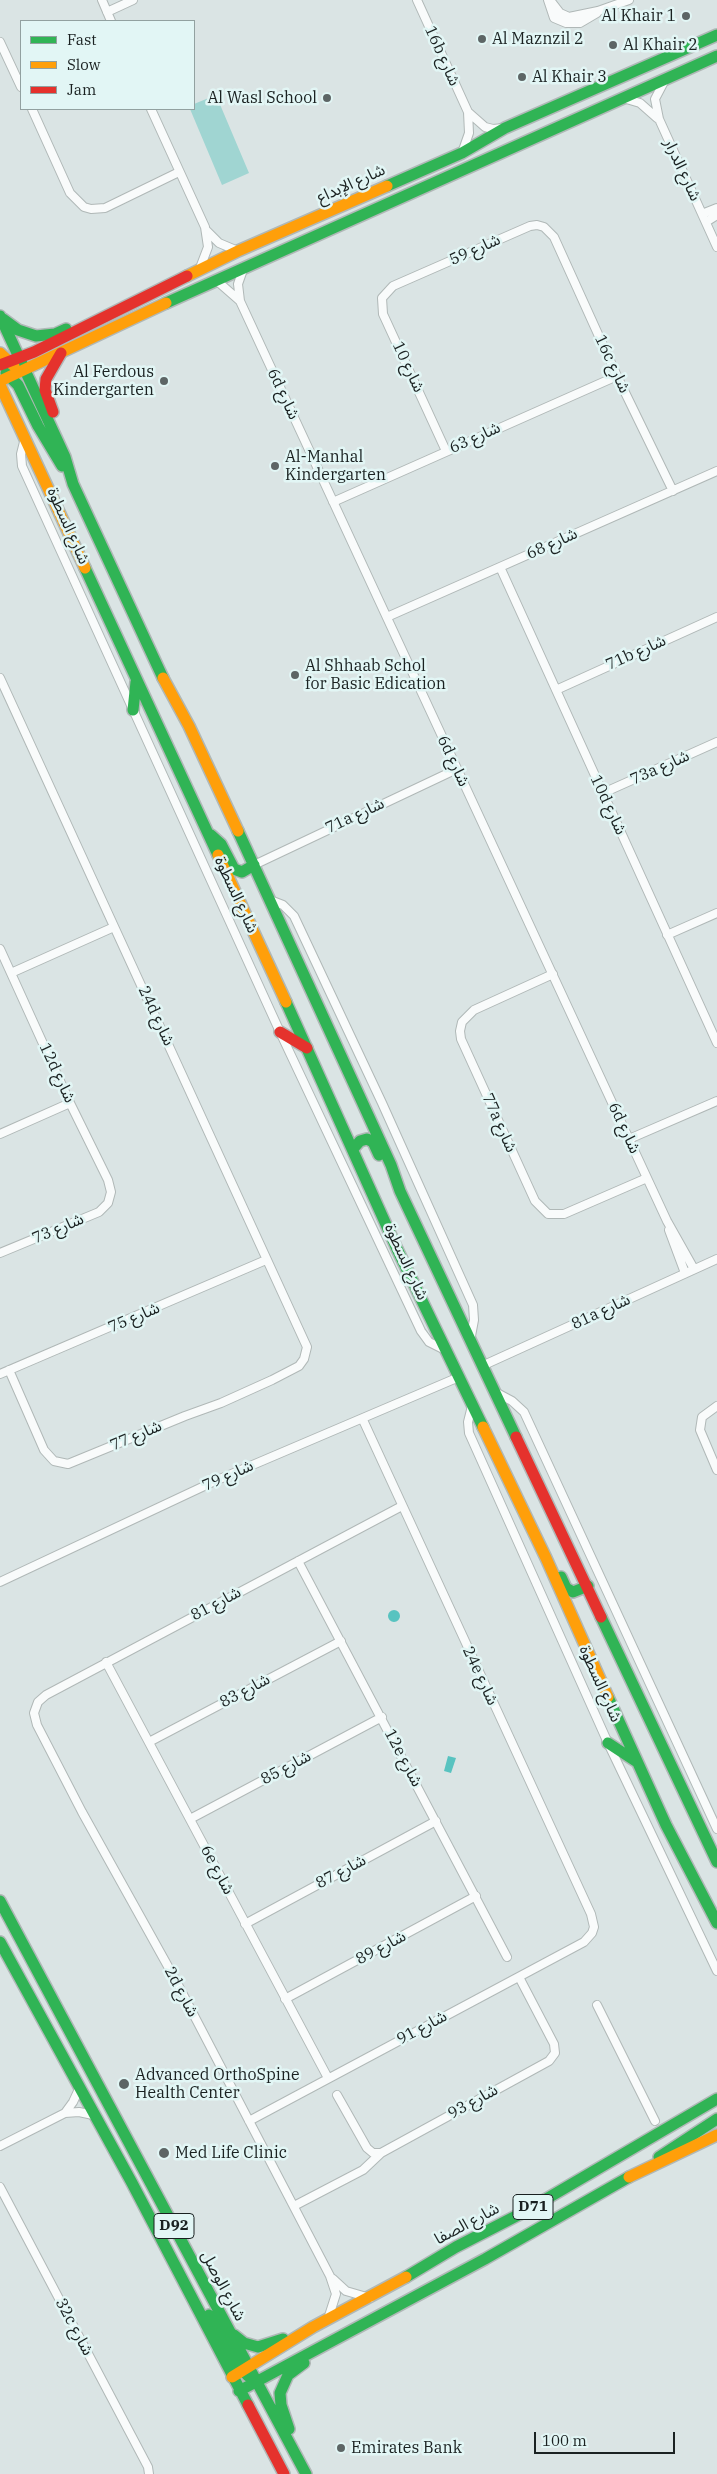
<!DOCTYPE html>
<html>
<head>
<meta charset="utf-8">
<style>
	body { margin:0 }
	#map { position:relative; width:717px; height:2474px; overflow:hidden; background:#dae4e4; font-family:"IBM Plex Serif",serif }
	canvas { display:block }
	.legend { position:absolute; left:20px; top:20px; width:175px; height:90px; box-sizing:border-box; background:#e2f6f5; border:1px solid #92a1a0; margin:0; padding:6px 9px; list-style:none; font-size:15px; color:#1a2121 }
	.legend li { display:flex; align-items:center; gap:10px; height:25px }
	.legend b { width:25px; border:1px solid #92a1a0 }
	.scale { position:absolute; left:534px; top:2432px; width:141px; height:22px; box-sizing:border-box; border:2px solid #1a2121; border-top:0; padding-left:6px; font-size:15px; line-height:18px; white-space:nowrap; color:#1a2121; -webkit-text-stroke:4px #e2f6f5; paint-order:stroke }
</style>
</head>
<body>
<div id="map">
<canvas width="717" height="2474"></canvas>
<ul class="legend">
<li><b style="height:6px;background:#30b455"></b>Fast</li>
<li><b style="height:6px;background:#ff9f0a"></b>Slow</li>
<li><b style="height:6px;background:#e5322d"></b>Jam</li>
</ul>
<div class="scale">100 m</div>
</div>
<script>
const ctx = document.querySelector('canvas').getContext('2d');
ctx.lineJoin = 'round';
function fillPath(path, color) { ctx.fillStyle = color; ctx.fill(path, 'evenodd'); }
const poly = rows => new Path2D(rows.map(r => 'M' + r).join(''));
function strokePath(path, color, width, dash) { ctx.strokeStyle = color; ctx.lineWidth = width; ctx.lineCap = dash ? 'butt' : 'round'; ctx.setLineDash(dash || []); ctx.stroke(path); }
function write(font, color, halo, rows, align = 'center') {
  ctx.font = font + ' "IBM Plex Serif","Noto Sans Arabic",serif'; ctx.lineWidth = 5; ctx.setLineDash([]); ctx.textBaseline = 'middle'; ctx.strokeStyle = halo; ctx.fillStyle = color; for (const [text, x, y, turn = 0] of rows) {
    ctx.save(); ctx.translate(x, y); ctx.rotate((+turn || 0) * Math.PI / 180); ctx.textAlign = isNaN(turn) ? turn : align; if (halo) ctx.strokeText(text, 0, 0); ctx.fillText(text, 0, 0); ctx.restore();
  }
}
fillPath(poly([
	[216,95,249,173,222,185,190,109,194,109,194,104]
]), '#a0d5d2');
fillPath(poly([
	'388 1616a6 6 0 1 1 12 0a6 6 0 1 1-12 0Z',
	[448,1756,456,1758,451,1773,444,1771]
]), '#58c3c0');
const street = poly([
	[102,0,111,21],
	[417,0,468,112,485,127,493,129,503,128],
	[548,0,554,18,566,23,580,23,597,13],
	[550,0,560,13,569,17,598,11,629,0],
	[107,12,133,0],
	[0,42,21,87],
	[665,80,655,99,659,119,717,247],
	[623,98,640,103,657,118],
	[32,109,70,193,84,207,91,209,105,208,179,172],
	[151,109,205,227,208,247,200,268],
	[462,153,469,133,468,112],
	[702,214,717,208],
	[706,222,717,215],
	[207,231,219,243,238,251],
	[244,267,238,284,240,301,667,1221,694,1269],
	[216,280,240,301],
	[25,438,21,454,22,466,280,1032,421,1331,429,1342,445,1350],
	[446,451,383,314,382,298,393,286,530,226,537,225,544,227,554,237,617,376,673,491],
	[333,502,617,376],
	[500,567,717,1043],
	[387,617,717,471],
	[0,678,307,1347,304,1359,299,1366,272,1380,221,1403,185,1416,68,1464,54,1461,44,1450,9,1370],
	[556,690,717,617],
	[603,793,717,742],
	[254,865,457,769],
	[270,900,283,905,294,916,382,1103,473,1305,474,1320,471,1336],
	[667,935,717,913],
	[0,949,70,1103,108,1180,111,1192,108,1203,99,1212,0,1253],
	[11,973,114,927],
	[553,974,474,1010,462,1022,460,1031,461,1039,535,1201,548,1214,564,1214,647,1178],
	[0,1134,70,1103],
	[629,1139,717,1101],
	[669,1230,685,1273],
	[484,1365,717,1259],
	[0,1374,266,1260],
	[497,1393,512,1401,524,1412,717,1829],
	[472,1406,468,1422,469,1433,608,1743,717,1971],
	[717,1406,702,1417,700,1430,717,1470],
	[298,1561,507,1957],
	[0,1582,215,1481,459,1377],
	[106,1662,328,2078],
	[149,1742,341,1641],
	[190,1819,382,1717],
	[245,1924,436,1821],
	[285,1999,476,1896],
	[597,2005,655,2121],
	[337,2095,367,2148,373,2153,381,2153,549,2061,555,2053,554,2044,519,1977],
	[65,2113,73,2102,79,2089],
	[249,2121,584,1942,592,1933,594,1927,591,1914,363,1420],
	[0,2146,65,2113,79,2112,93,2115],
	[0,2187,148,2467,149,2474],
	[294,2206,363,2170,381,2153],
	[333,2279,346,2291,370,2298],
	[328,2319,336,2294,330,2276,175,1979,82,1812,37,1725,34,1713,38,1702,46,1695,402,1506]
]);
const fast = poly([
	[387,186,462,153,505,128,717,35],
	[166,303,717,56],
	[0,316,65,457,73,484,163,678],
	[3,319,18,330,36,336,55,334,66,329],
	[6,373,18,385,38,426,62,466],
	[85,568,218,855],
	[133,710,136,682],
	[238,831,391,1165,400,1191,516,1437],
	[211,835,221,844,234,869,242,872,254,865],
	[286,1002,397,1249,483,1427],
	[353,1149,360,1141,367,1139,373,1142,379,1155],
	[561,1577,566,1588,573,1592,588,1586],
	[601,1617,717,1862],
	[608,1697,666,1825,717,1923],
	[608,1743,637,1762],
	[0,1901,306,2474],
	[0,1942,132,2183,248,2405],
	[659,2157,717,2119],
	[406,2277,456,2247,524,2212,717,2099],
	[209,2315,236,2363,248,2376],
	[234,2335,244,2343,258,2347,283,2339],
	[239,2391,485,2259,629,2177],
	[289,2429,281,2405,280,2393,288,2375,304,2363]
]);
const slow = poly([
	[187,276,238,251,387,186],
	[0,353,14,366],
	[0,381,166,303],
	[0,385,85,568],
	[163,678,189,726,238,831],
	[218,855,286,1002],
	[483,1427,546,1558,608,1697],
	[629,2177,717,2135],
	[232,2377,313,2327,406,2277]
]);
const jam = poly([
	[0,365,34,352,187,276],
	[53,412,45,390,46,379,61,353],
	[280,1032,307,1048],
	[516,1437,601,1617],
	[248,2405,284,2474]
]);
strokePath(street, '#b0b8b7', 10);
strokePath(fast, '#b0b8b7', 14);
strokePath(slow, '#b0b8b7', 14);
strokePath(jam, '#b0b8b7', 14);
strokePath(street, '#f9fbfb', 8);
strokePath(fast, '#30b455', 11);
strokePath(slow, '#ff9f0a', 11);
strokePath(jam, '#e5322d', 11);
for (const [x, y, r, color] of [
	[686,16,5,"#5d6565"],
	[482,39,5,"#5d6565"],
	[613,45,5,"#5d6565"],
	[522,77,5,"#5d6565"],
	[327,98,5,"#5d6565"],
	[164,381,5,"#5d6565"],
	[275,466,5,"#5d6565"],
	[295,675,5,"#5d6565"],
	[124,2084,6,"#5d6565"],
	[164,2153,6,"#5d6565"],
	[341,2448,5,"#5d6565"]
]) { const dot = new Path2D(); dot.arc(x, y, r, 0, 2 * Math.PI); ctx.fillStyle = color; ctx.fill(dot); strokePath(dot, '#e2f6f5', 2); }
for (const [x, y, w] of [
	[533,2207,40],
	[174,2226,40]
]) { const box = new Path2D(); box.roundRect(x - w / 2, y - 12.5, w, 25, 4); ctx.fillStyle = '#e2f6f5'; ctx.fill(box); strokePath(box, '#1a2121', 1); }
write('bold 15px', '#1a2121', null, [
	["D71",533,2207],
	["D92",174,2226]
]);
write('16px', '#1a2121', '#e2f6f5', [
	["Al Khair 1",676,16,"right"],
	["Al Maznzil 2",492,39],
	["Al Khair 2",623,45],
	["Al Khair 3",532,77],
	["Al Wasl School",317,98,"right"],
	["Al Ferdous",154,372,"right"],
	["Kindergarten",154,390,"right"],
	["Al-Manhal",285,457],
	["Kindergarten",285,475],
	["Al Shhaab Schol",305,666],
	["for Basic Edication",305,684],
	["Advanced OrthoSpine",135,2075],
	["Health Center",135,2093],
	["Med Life Clinic",175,2153],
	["Emirates Bank",351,2448]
], 'left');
write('16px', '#1a2121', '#e2f6f5', [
	["16b شارع",442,56,66],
	["شارع الدرار",682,170,65],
	["شارع الإبداع",351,184,-24],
	["شارع 59",475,250,-24],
	["16c شارع",612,364,65],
	["شارع 10",408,367,65],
	["6d شارع",283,394,65],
	["شارع 63",475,438,-24],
	["شارع السطوة",68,526,66],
	["شارع 68",552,544,-24],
	["71b شارع",636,653,-24],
	["6d شارع",453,761,65],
	["73a شارع",660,768,-24],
	["10d شارع",608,805,65],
	["71a شارع",355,816,-25],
	["شارع السطوة",236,895,65],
	["24d شارع",156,1016,65],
	["12d شارع",57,1073,65],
	["77a شارع",499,1123,66],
	["6d شارع",624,1128,65],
	["شارع 73",58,1229,-23],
	["شارع السطوة",406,1262,65],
	["81a شارع",601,1312,-25],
	["شارع 75",134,1318,-23],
	["شارع 77",136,1436,-23],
	["شارع 79",228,1476,-24],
	["شارع 81",216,1604,-28],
	["24e شارع",480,1676,65],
	["شارع السطوة",600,1684,66],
	["شارع 83",245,1691,-28],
	["12e شارع",403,1758,62],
	["شارع 85",286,1768,-28],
	["6e شارع",217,1870,62],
	["شارع 87",341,1872,-28],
	["شارع 89",381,1948,-28],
	["2d شارع",181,1992,62],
	["شارع 91",422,2028,-28],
	["شارع 93",473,2102,-29],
	["شارع الصفا",467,2224,-28],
	["شارع الوصل",223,2286,62],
	["32c شارع",74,2327,62]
]);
</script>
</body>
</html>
